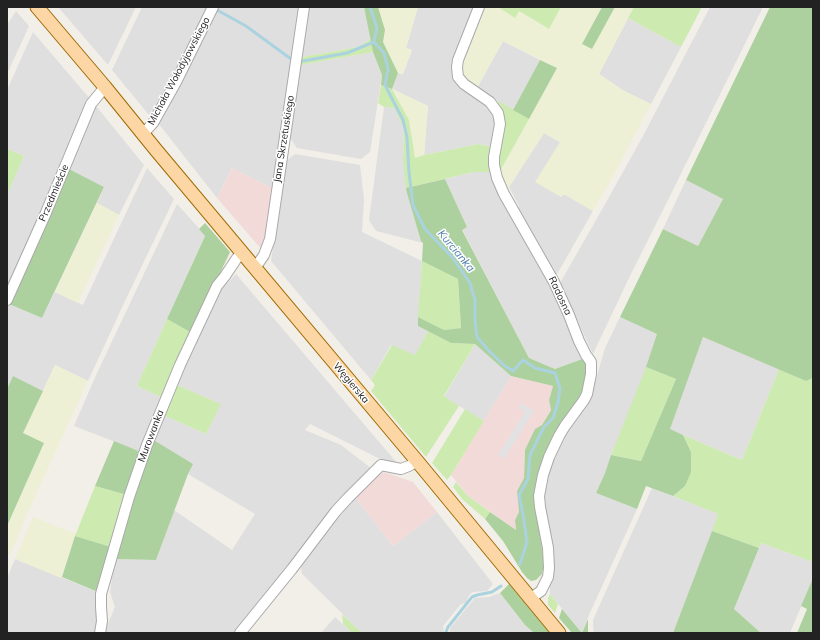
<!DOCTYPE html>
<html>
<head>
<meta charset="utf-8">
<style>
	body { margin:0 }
	#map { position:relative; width:820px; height:640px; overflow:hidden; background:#f2efe9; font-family:Mulish,sans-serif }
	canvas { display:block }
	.frame { position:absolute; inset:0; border:8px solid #222; pointer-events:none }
</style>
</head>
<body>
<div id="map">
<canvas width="820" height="640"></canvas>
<div class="frame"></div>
</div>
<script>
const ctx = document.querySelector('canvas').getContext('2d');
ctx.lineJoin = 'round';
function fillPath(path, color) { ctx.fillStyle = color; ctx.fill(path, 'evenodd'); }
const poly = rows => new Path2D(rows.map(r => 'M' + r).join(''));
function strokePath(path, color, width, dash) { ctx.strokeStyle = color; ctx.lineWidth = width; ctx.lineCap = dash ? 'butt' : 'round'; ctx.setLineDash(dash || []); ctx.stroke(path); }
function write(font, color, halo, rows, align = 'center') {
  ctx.font = font + ' Mulish,sans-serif'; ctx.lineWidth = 3; ctx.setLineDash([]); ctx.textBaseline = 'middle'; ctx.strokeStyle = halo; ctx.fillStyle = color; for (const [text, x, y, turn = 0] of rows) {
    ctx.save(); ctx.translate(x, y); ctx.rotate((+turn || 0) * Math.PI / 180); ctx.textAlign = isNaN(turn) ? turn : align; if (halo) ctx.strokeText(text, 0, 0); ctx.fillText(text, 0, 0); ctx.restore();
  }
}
fillPath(poly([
	[58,7,136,7,108,65],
	[142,7,208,7,160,105,152,117,149,115,112,70],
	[217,7,300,7,272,188,232,168,217,198,158,123],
	[307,7,364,7,371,39,358,47,302,57,301,52],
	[418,7,476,7,453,62,456,84,466,89,492,109,496,119,492,147,479,144,424,155,428,106,392,89,398,73,403,74,412,50,406,48],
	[710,7,763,7,670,196,629,278,593,354,560,283,604,206,643,136],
	[16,11,29,26,7,74,7,25],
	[628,18,681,47,651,104,624,91,599,74],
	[33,32,91,100,7,293,7,195,24,156,7,149,7,90],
	[503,41,540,60,513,110,477,88],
	[373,52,382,75,370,152,361,159,297,148,290,138,301,65],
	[96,106,144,165,119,215,97,203,104,187,69,169],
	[384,107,394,108,404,128,403,161,423,243,376,231,369,220],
	[544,133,560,142,561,197,564,194,593,211,556,276,517,210,519,206,509,187],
	[295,154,360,165,364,199,362,232,422,261,418,326,428,331,415,356,391,345,371,380,271,261,286,161],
	[147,168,174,199,125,301,88,381,55,365,43,391,13,376,7,389,7,309,9,304,42,318,55,292,83,305],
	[474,172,491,172,548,278,585,358,555,369,529,358,462,229,467,227,445,179],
	[686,180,723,199,698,246,663,229],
	[177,204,205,235,137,386,163,398,141,452,74,426,97,373],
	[236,274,397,463,388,463,310,424,305,430,341,445,372,469,235,633,104,633,115,607,110,592,115,559,156,560,174,510,232,550,255,514,188,474,192,464,152,439,163,415,206,434,220,404,177,385,222,289],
	[620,317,658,334,644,375,611,455,605,473,596,493,637,509,589,615,582,633,550,594,550,543,543,505,543,489,547,472,567,427,590,400,605,348],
	[703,337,779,369,742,460,669,429],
	[475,344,511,376,484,421,444,397],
	[652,488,719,514,673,633,594,633,593,625,593,620],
	[355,497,393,546,437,512,493,584,487,591,473,592,469,595,466,603,461,604,443,626,444,633,362,633,302,574,301,569,302,565],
	[761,543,813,562,813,578,790,633,761,633,734,609],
	[15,559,98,592,98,626,96,633,7,633,7,578],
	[500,593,525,625,534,633,450,633,450,628,475,598,489,597],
	[335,617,352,633,321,633]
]), '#e0dfdf');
fillPath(poly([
	[232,168,272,188,263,251,217,198],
	[511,376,553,386,549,400,551,409,542,425,525,450,524,478,517,491,519,512,515,520,516,530,468,496,451,475],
	[384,472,413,482,437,512,393,546,355,497,376,477]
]), '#f2dad9');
fillPath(poly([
	[378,7,418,7,406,48,412,50,402,74,398,73,383,42,385,30],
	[485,7,498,7,515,17,519,11,549,29,561,7,602,7,582,44,592,49,615,7,634,7,599,74,624,91,651,104,614,175,593,211,564,194,561,197,535,182,560,142,544,133,507,190,499,173,557,68,503,41,477,88,463,79,460,68,475,30],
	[392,89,428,106,424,155,415,158,409,120],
	[97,203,119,215,78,303,55,292],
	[55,365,88,381,37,492,10,555,7,554,7,526,44,443,23,433],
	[33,517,76,534,61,578,15,559]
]), '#eef0d5');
fillPath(poly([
	[498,7,561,7,549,29,519,11,515,18],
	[634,7,702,7,681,47,628,18],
	[371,39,373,52,301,65,302,57,358,47],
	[381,85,392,89,409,120,415,158,424,155,479,144,492,147,491,172,474,172,406,188,403,161,404,128,394,108,384,107,378,103],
	[497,100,529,119,499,173,497,166,504,122,503,111],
	[7,149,24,156,7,195],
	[422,261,458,279,461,328,444,330,418,317],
	[167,319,192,333,163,398,137,386],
	[428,331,451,343,475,344,444,396,459,406,426,457,371,391,375,385,371,380,392,345,415,355],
	[646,367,676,379,641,461,611,455],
	[779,369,806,381,813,378,813,562,761,543,759,548,712,531,718,514,673,496,685,486,691,452,683,435,742,460],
	[177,385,221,404,206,434,163,415],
	[465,409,484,421,451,475,447,480,432,463],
	[456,482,468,496,490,512,485,519,462,499,453,487],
	[95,486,127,495,111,547,75,536],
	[550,594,558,604,555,613,548,605,548,598],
	[342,614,362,633,352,633,343,624]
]), '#cdebb0');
fillPath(poly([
	[364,7,378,7,385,30,383,42,398,73,392,89,381,85,382,75,373,52],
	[602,7,615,7,592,49,582,44],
	[770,7,813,7,813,378,806,381,703,337,670,429,683,435,691,452,691,472,685,486,673,496,646,486,637,509,596,493,605,473,611,455,641,461,676,379,646,367,657,334,620,317,663,229,698,246,723,199,686,180],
	[540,60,557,68,529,119,513,110],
	[69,169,104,187,42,318,9,304],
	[445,179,467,227,462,230,529,358,555,369,585,358,587,368,582,397,546,453,538,472,535,490,536,507,544,563,542,574,536,580,531,581,527,578,522,572,503,541,485,519,490,512,516,530,515,520,519,512,517,491,524,478,525,450,535,429,542,425,551,410,549,400,553,386,511,376,475,344,451,343,418,326,418,317,444,330,461,328,458,279,422,261,423,243,421,241,407,193,406,188],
	[205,223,230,252,192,333,167,319,205,236,199,229],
	[13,376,43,391,23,433,44,443,7,526,7,389],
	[152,439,193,464,188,474,156,560,115,559],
	[114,441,141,452,127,495,95,486],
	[712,531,759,548,734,609,761,633,673,633],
	[75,536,111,547,98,592,62,577],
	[813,578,813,633,797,633,807,609,801,606],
	[509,584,550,633,534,633,525,625,500,593],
	[562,609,582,633,588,619,588,633,572,633,559,618]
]), '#add19e');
fillPath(poly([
	[521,403,534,411,504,459,498,455,525,412,518,408]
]), '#e2e2e2');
strokePath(poly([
	[370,7,377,28,374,42],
	[217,10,246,26,291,59],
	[374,42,384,53,388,69,385,85,403,120,407,137,409,172,413,205,425,229,452,257,470,283,475,300,475,320,477,337,490,352,505,366,513,371,523,360,535,368,555,373,560,388,558,403,553,418,544,427,530,455,528,479,519,495,523,514,527,542,520,564],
	[303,61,347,53,374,42],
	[447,633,446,632,448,627,472,597,477,595,492,592,501,586]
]), '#aad3df', 3);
const minor = poly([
	[479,7,458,60,457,67,458,77,464,84,490,102,498,113,499,118,500,124,494,157,494,165,497,178,504,194,554,282,569,315,579,341,586,355,591,362,591,374,587,394,584,400,565,426,559,436,549,457,543,475,539,496,540,507,548,548,549,568,548,577,541,591,531,598],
	[143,134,153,123,176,82,213,7],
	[255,268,264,255,270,239,304,7],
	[7,300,45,215,91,104,105,87],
	[100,633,102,621,101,607,101,594,129,497,147,445,180,365,217,286,225,276,237,258,242,253],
	[240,633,292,569,336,511,348,498,381,465,401,469,409,466,417,461]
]);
const major = poly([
	[37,7,105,87,156,150,417,461,559,633]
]);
strokePath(minor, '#a9a9a9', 12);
strokePath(major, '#a06b00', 15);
strokePath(minor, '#fff', 10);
strokePath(major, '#fcd6a4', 13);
write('10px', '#222', '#fff', [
	["Michała Wołodyjowskiego",179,71,-62],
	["Jana Skrzetuskiego",284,139,-81],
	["Przedmieście",54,193,-67],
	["Radosna",560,296,65],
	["Węgierska",351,383,50],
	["Murowanka",151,436,-69]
]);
write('italic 11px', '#4a7aab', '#fff', [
	["Kurcianka",456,251,50]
]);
</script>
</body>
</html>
